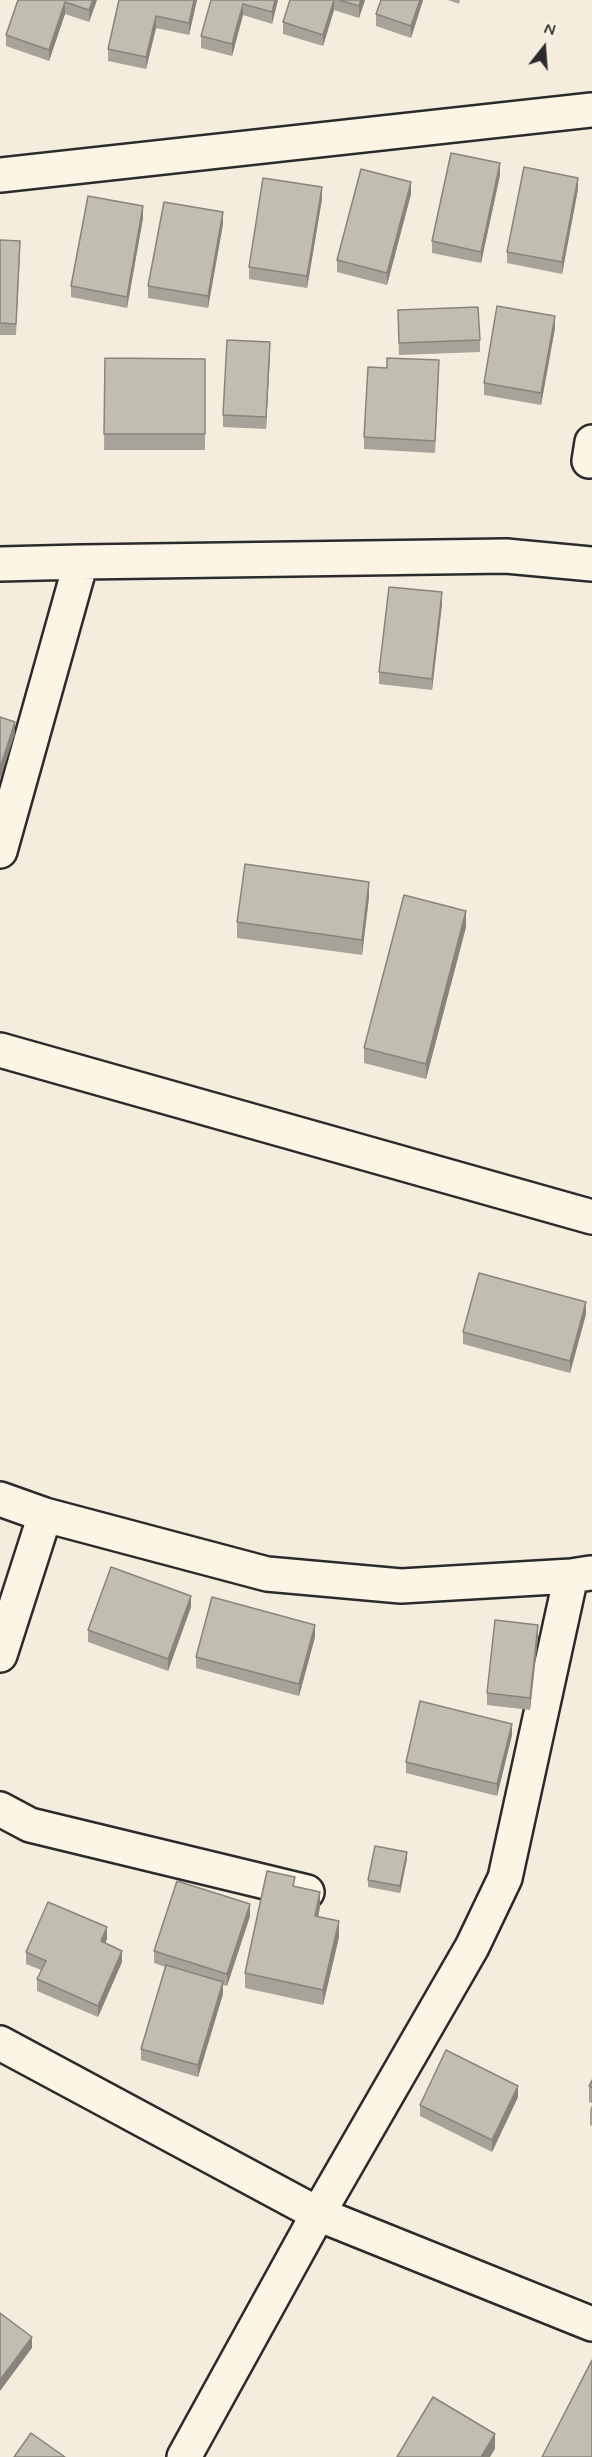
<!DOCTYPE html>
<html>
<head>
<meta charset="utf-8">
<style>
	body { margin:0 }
	#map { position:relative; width:592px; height:2457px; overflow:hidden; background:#f4edde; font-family:Mynerve,sans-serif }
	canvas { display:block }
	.north { position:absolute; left:514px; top:18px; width:60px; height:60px; -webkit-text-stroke:4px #fcf5e5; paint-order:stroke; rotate:17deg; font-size:16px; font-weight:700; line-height:24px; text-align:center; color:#2b2b2b }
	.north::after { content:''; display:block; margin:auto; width:21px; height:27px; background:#2b2b2b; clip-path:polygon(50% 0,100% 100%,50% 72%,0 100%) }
</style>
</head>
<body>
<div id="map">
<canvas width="592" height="2457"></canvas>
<div class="north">N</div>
</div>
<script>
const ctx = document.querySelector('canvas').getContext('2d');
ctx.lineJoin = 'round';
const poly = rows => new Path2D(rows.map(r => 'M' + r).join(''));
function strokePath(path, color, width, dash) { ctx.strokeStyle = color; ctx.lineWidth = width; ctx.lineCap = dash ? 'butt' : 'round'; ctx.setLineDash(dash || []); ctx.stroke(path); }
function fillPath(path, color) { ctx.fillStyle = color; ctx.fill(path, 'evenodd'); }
const minor = poly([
	[0,175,592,110],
	[589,461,592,442],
	[0,564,81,562],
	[0,851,81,562,506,556,592,564],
	[0,1050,592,1217],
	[0,1499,45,1515,267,1574,401,1586,571,1576,590,1573],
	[0,1655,45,1515],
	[0,1809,30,1825,307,1892],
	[0,2043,318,2214,592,2324],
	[184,2457,318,2214,472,1947,505,1878,571,1576]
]);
strokePath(minor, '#2b2b2b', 38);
strokePath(minor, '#fcf5e5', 33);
fillPath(poly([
	[18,0,97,0,89,22,65,14,49,61,6,46,6,35],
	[119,0,197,0,189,35,156,28,146,69,108,61,108,49],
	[211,0,278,0,272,24,243,15,232,56,201,48,201,36],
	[290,0,365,0,359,18,334,10,323,46,283,34,283,22],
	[423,0,411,38,376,26,376,14],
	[448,0,460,0,459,4],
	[500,175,481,263,432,253,432,241],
	[578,189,562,274,507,263,507,252],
	[411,194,387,285,337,272,337,260],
	[322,199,307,288,249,279,249,267],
	[143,218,127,308,71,297,71,286],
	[223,224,208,308,148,298,148,286],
	[0,240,20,253,16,335,0,335],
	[398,310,480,340,480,352,399,355],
	[555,328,541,405,484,395,484,383],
	[270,354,266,429,223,427,223,415],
	[105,358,205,359,205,450,104,450],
	[439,372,435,453,364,449,364,437],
	[442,604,432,690,379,684,379,672],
	[369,897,362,955,237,938,237,922],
	[466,927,426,1079,364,1063,364,1048],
	[586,1314,570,1373,463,1344,463,1332],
	[191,1607,168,1671,88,1642,88,1630],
	[315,1637,299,1696,196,1668,196,1657],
	[538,1637,530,1710,487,1705,487,1693],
	[512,1735,497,1796,406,1773,406,1762],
	[407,1859,400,1893,368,1887,368,1880],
	[295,1886,320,1907,318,1917,339,1937,323,2005,245,1988,245,1973],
	[250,1916,227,1986,223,1985,223,1994,198,2077,141,2060,141,2049,165,1967,154,1963,154,1951],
	[107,1939,105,1943,122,1962,98,2017,37,1991,37,1979,41,1970,26,1964,26,1952],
	[592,2080,592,2103,589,2102,589,2086],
	[518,2097,492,2152,420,2116,420,2105],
	[592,2105,592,2126,590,2125,590,2109]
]), '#a7a398');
fillPath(poly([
	[93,0,97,0,89,22,89,10],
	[194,0,197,0,189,35,189,23],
	[275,0,278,0,272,24,272,12],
	[334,0,334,10,323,46,323,35],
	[361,0,365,0,359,18,359,6],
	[420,0,423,0,411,38,411,26],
	[65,2,65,14,49,61,49,50],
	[243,4,243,15,232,56,232,44],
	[156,16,156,28,146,69,146,57],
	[500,163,500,175,481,263,481,252],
	[578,178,578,189,562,274,562,262],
	[411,182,411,194,387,285,387,273],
	[322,187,322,199,307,288,307,276],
	[143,206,143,218,127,308,127,297],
	[223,212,223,224,208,308,208,296],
	[555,316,555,328,541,405,541,393],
	[270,342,270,354,266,429,266,417],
	[442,592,442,604,432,690,432,679],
	[15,722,15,734,0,779,0,768],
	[369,882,369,897,362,955,362,940],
	[466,911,466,927,426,1079,426,1064],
	[586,1302,586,1314,570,1373,570,1361],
	[191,1596,191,1607,168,1671,168,1659],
	[315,1625,315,1637,299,1696,299,1684],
	[538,1625,538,1637,530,1710,530,1698],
	[512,1724,512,1735,497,1796,497,1784],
	[407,1852,407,1859,400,1893,400,1886],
	[320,1892,320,1907,315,1932,315,1916],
	[250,1904,250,1916,227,1986,227,1974],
	[339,1921,339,1937,323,2005,323,1990],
	[107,1927,107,1939,101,1952,101,1941],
	[122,1951,122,1962,98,2017,98,2006],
	[223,1982,223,1994,198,2077,198,2065],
	[518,2086,518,2097,492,2152,492,2140],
	[32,2337,32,2348,0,2391,0,2380],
	[495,2434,495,2449,490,2457,481,2457]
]), '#88847c');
const building = poly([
	[18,0,93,0,89,10,65,2,49,50,6,35,18,0],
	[119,0,194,0,189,23,156,16,146,57,108,49,119,0],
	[211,0,275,0,272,12,243,4,232,44,201,36,211,0],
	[290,0,334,0,323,35,283,22,290,0],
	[339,0,361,0,359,6,339,0],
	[381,0,420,0,411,26,376,14,381,0],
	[451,153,500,163,481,252,432,241,451,153],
	[524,167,578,178,562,262,507,252,524,167],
	[361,169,411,182,387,273,337,260,361,169],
	[263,178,322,187,307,276,249,267,263,178],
	[88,196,143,206,127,297,71,286,88,196],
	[164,202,223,212,208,296,148,286,164,202],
	[0,240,20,241,16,324,0,323,0,240],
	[497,306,555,316,541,393,484,383,497,306],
	[478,307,480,340,399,343,398,310,478,307],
	[227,340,270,342,266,417,223,415,227,340],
	[105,358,205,359,205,434,104,434,105,358],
	[387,358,439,360,435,441,364,437,368,367,387,368,387,358],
	[389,587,442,592,432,679,379,672,389,587],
	[0,717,15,722,0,768,0,717],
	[245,864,369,882,362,940,237,922,245,864],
	[404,895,466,911,426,1064,364,1048,404,895],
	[479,1273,586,1302,570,1361,463,1332,479,1273],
	[111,1567,191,1596,168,1659,88,1630,111,1567],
	[212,1597,315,1625,299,1684,196,1657,212,1597],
	[495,1620,538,1625,530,1698,487,1693,495,1620],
	[420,1701,512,1724,497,1784,406,1762,420,1701],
	[375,1846,407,1852,400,1886,368,1880,375,1846],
	[267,1871,295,1877,293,1886,320,1892,315,1916,339,1921,323,1990,245,1973,267,1871],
	[177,1881,250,1904,227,1974,154,1951,177,1881],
	[48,1902,107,1927,101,1941,122,1951,98,2006,37,1979,46,1961,26,1952,48,1902],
	[166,1965,223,1982,198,2065,141,2049,166,1965],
	[446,2050,518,2086,492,2140,420,2105,446,2050],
	[592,2080,592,2088,589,2086,592,2080],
	[0,2313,32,2337,0,2380,0,2313],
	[592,2360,592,2457,542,2457,592,2360],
	[433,2397,495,2434,481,2457,397,2457,433,2397],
	[31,2433,65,2457,14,2457,31,2433]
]);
fillPath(building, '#c2bdb1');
strokePath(building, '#88847c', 1.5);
</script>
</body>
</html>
